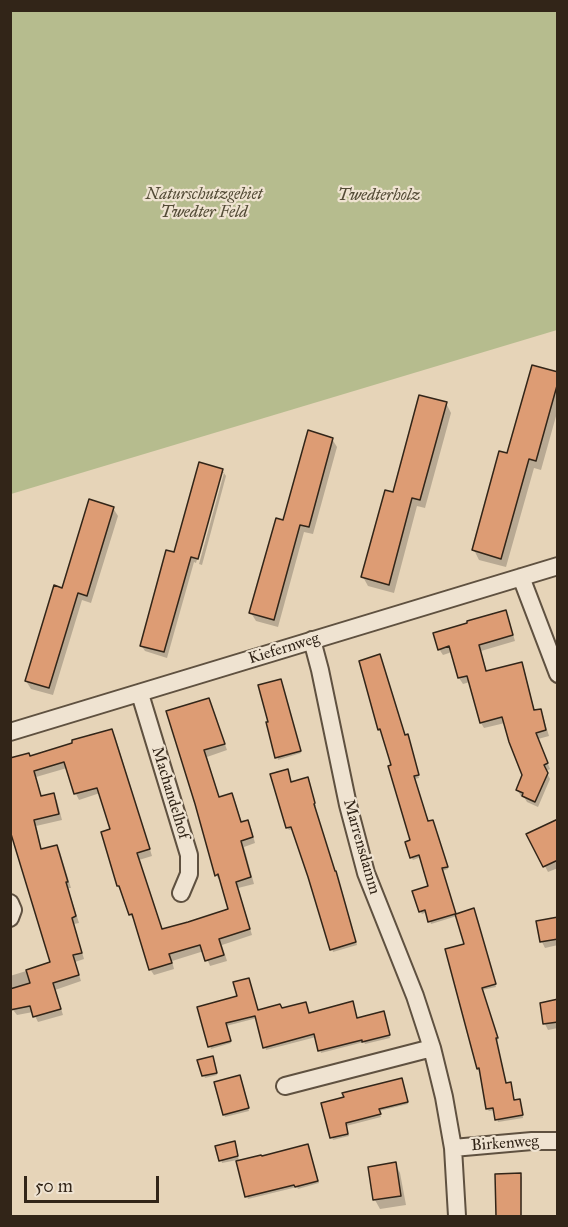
<!DOCTYPE html>
<html>
<head>
<meta charset="utf-8">
<style>
	body { margin:0 }
	#map { position:relative; width:568px; height:1227px; overflow:hidden; background:#e6d4b8; font-family:"IM FELL Great Primer",serif }
	canvas { display:block }
	.frame { position:absolute; inset:0; border:12px solid #322518; pointer-events:none }
	.scale { position:absolute; left:24px; top:1176px; width:135px; height:27px; box-sizing:border-box; border:3px solid #322518; border-top:0; padding-left:8px; font-size:18px; line-height:21px; white-space:nowrap; color:#322518; -webkit-text-stroke:4px #efe3d1; paint-order:stroke }
</style>
</head>
<body>
<div id="map">
<canvas width="568" height="1227"></canvas>
<div class="frame"></div>
<div class="scale">50 m</div>
</div>
<script>
const ctx = document.querySelector('canvas').getContext('2d');
ctx.lineJoin = 'round';
function fillPath(path, color) { ctx.fillStyle = color; ctx.fill(path, 'evenodd'); }
const poly = rows => new Path2D(rows.map(r => 'M' + r).join(''));
function strokePath(path, color, width, dash) { ctx.strokeStyle = color; ctx.lineWidth = width; ctx.lineCap = dash ? 'butt' : 'round'; ctx.setLineDash(dash || []); ctx.stroke(path); }
function write(font, color, halo, rows, align = 'center') {
  ctx.font = font + ' "IM FELL Great Primer",serif'; ctx.lineWidth = 4.5; ctx.setLineDash([]); ctx.textBaseline = 'middle'; ctx.strokeStyle = halo; ctx.fillStyle = color; for (const [text, x, y, turn = 0] of rows) {
    ctx.save(); ctx.translate(x, y); ctx.rotate((+turn || 0) * Math.PI / 180); ctx.textAlign = isNaN(turn) ? turn : align; if (halo) ctx.strokeText(text, 0, 0); ctx.fillText(text, 0, 0); ctx.restore();
  }
}
fillPath(poly([
	[11,10,557,11,557,330,11,494]
]), '#b6bc8e');
fillPath(poly([
	[558,374,558,409,541,470,534,468,506,567,479,560,474,550,509,455],
	[446,403,451,413,425,508,417,506,394,593,368,586,363,577,394,494],
	[332,439,337,447,313,534,304,532,278,627,256,621,251,613,284,522],
	[200,464,222,470,226,476,202,565,199,564,224,473,221,473,196,563,194,562,167,658,145,651,141,645,167,552,175,554],
	[113,508,118,516,91,603,82,600,53,695,31,689,26,681,63,590],
	[505,612,508,617,515,641,481,651,487,673,521,664,524,669,535,712,540,710,543,716,549,736,538,739,550,769,546,771,550,779,538,807,527,802,524,797,521,796,517,790,524,775,505,723,484,728,481,723,470,682,463,684,459,678,452,652,443,655,439,649],
	[361,662,405,736,408,738,419,778,415,779,428,823,434,824,448,869,442,871,456,915,474,912,496,987,482,990,498,1040,496,1041,506,1084,511,1084,512,1086,515,1102,519,1101,521,1103,523,1118,498,1122,495,1110,489,1111,487,1109,481,1071,479,1071,478,1068,466,945,457,916,431,924,427,912,422,914,420,911,430,887,421,857,413,860,411,857,412,841,392,766,382,732,381,732,379,730],
	[281,683,301,753,278,760,270,723],
	[211,705,227,750,207,757,219,798,231,795,235,801,242,823,247,822,251,828,255,843,244,847,254,884,238,888,252,935,222,945,227,961,210,966,204,951,172,961,174,969,154,975,150,969,135,920,134,920,130,914,118,886,112,830,100,793,79,800,76,794,67,768,36,777,42,798,53,795,57,801,62,820,36,826,42,851,56,846,60,852,71,888,68,888,79,923,74,924,84,959,75,962,81,981,55,990,63,1015,38,1022,33,1012,17,1015,10,1006,10,976,52,963,10,828,10,824,15,823,10,803,10,759,30,757,112,730,115,736,152,856,139,860,163,931,230,910,222,880,220,881,216,875,168,712],
	[309,782,316,806,314,807,335,873,337,875,357,945,333,952,293,829,289,830,287,827,291,784],
	[558,821,558,868,548,872,528,834],
	[558,919,558,945,545,948,542,942],
	[558,1001,558,1028,548,1030,545,1024],
	[354,1006,357,1019,384,1015,390,1038,365,1044,364,1042,321,1053,316,1037,266,1050,257,1018,226,1026,231,1043,211,1049,199,1008,258,1011,281,1008,309,1014],
	[213,1060,217,1075,205,1078,199,1061],
	[241,1080,249,1111,225,1117,224,1114],
	[403,1082,408,1104,379,1111,381,1117,346,1126,349,1136,333,1140,323,1104],
	[236,1145,239,1162,309,1148,319,1183,298,1189,297,1187,248,1199,237,1160,222,1163,217,1147],
	[395,1163,400,1173,406,1205,380,1209,375,1200],
	[497,1175,520,1175,522,1177,521,1216,497,1216]
]), '#0003');
const building = poly([
	[532,365,558,372,558,382,536,461,529,459,501,559,472,550,499,451,507,453,532,365],
	[419,395,447,402,420,500,412,498,389,585,361,577,385,490,393,492,419,395],
	[308,430,333,438,309,527,300,525,274,620,249,613,276,518,283,520,308,430],
	[199,462,223,469,198,559,191,557,164,652,140,646,166,550,174,552,199,462],
	[89,499,114,507,87,596,78,593,49,688,25,681,54,585,62,588,89,499],
	[506,610,513,635,479,645,486,671,522,662,534,710,541,709,546,730,536,733,548,763,544,765,548,773,535,802,522,796,523,793,516,790,522,775,509,742,502,717,480,723,467,676,458,678,449,646,438,650,433,633,467,623,467,621,506,610],
	[380,654,405,735,408,734,419,775,414,776,428,821,433,820,448,867,442,868,456,914,474,908,496,984,482,988,498,1038,496,1038,506,1083,511,1082,514,1100,520,1099,523,1115,495,1120,493,1108,486,1109,479,1068,477,1069,445,949,464,944,455,914,428,922,425,910,419,912,412,891,428,886,419,855,410,858,405,842,410,840,388,766,391,765,380,729,378,730,359,661,380,654],
	[281,679,301,751,275,758,266,722,268,722,258,685,281,679],
	[209,698,225,744,204,750,219,797,232,793,241,822,248,820,253,837,241,841,251,877,236,882,250,929,219,939,224,955,205,961,200,945,169,954,172,963,149,970,132,914,129,915,119,886,117,886,101,832,110,829,97,788,74,794,64,762,34,771,41,796,54,793,59,814,34,820,41,849,57,845,68,882,66,882,76,916,72,918,82,953,73,955,79,975,53,983,61,1009,33,1017,30,1006,10,1010,10,989,30,983,26,970,50,962,11,834,10,758,29,753,30,756,72,743,72,740,112,729,150,849,137,853,162,929,188,922,228,909,218,874,215,876,195,804,166,711,209,698],
	[288,769,291,782,308,777,315,803,314,804,335,871,336,871,356,942,330,950,308,877,291,827,286,828,270,774,288,769],
	[558,819,558,860,543,867,526,834,558,819],
	[558,917,558,939,540,942,536,921,558,917],
	[249,978,258,1010,280,1004,282,1008,306,1002,309,1013,353,1001,357,1018,384,1011,390,1035,362,1042,362,1040,318,1051,314,1034,263,1048,255,1016,226,1023,231,1041,208,1047,197,1007,237,996,233,982,249,978],
	[558,999,558,1022,543,1024,540,1003,558,999],
	[213,1056,217,1073,202,1076,197,1060,213,1056],
	[240,1075,249,1108,223,1115,214,1082,240,1075],
	[402,1078,408,1102,379,1109,381,1114,346,1123,348,1134,330,1138,321,1103,344,1097,342,1093,402,1078],
	[235,1141,238,1156,219,1161,215,1146,235,1141],
	[308,1144,318,1181,295,1187,294,1185,245,1197,236,1161,261,1155,262,1156,308,1144],
	[396,1162,401,1196,373,1200,368,1167,396,1162],
	[521,1173,521,1216,496,1216,495,1174,521,1173]
]);
fillPath(building, '#dd9c74');
strokePath(building, '#322518', 1.5);
const street = poly([
	[521,577,558,674],
	[312,640,320,670,348,805,366,873,415,996,432,1048,444,1097,453,1148,457,1216],
	[140,694,189,855,189,874,181,893],
	[10,732,558,566],
	[10,903,13,910,10,918],
	[285,1086,432,1048],
	[453,1148,532,1141,558,1141]
]);
strokePath(street, '#5f5140', 20);
strokePath(street, '#efe3d1', 16);
write('italic 16px', '#534b36', '#efe3d1', [
	["Naturschutzgebiet",204,195],
	["Twedter Feld",204,213],
	["Twedterholz",379,196]
]);
write('16px', '#322518', '#efe3d1', [
	["Kiefernweg",284,649,-17],
	["Machandelhof",170,793,73],
	["Marrensdamm",361,847,74],
	["Birkenweg",505,1144,-4]
]);
</script>
</body>
</html>
